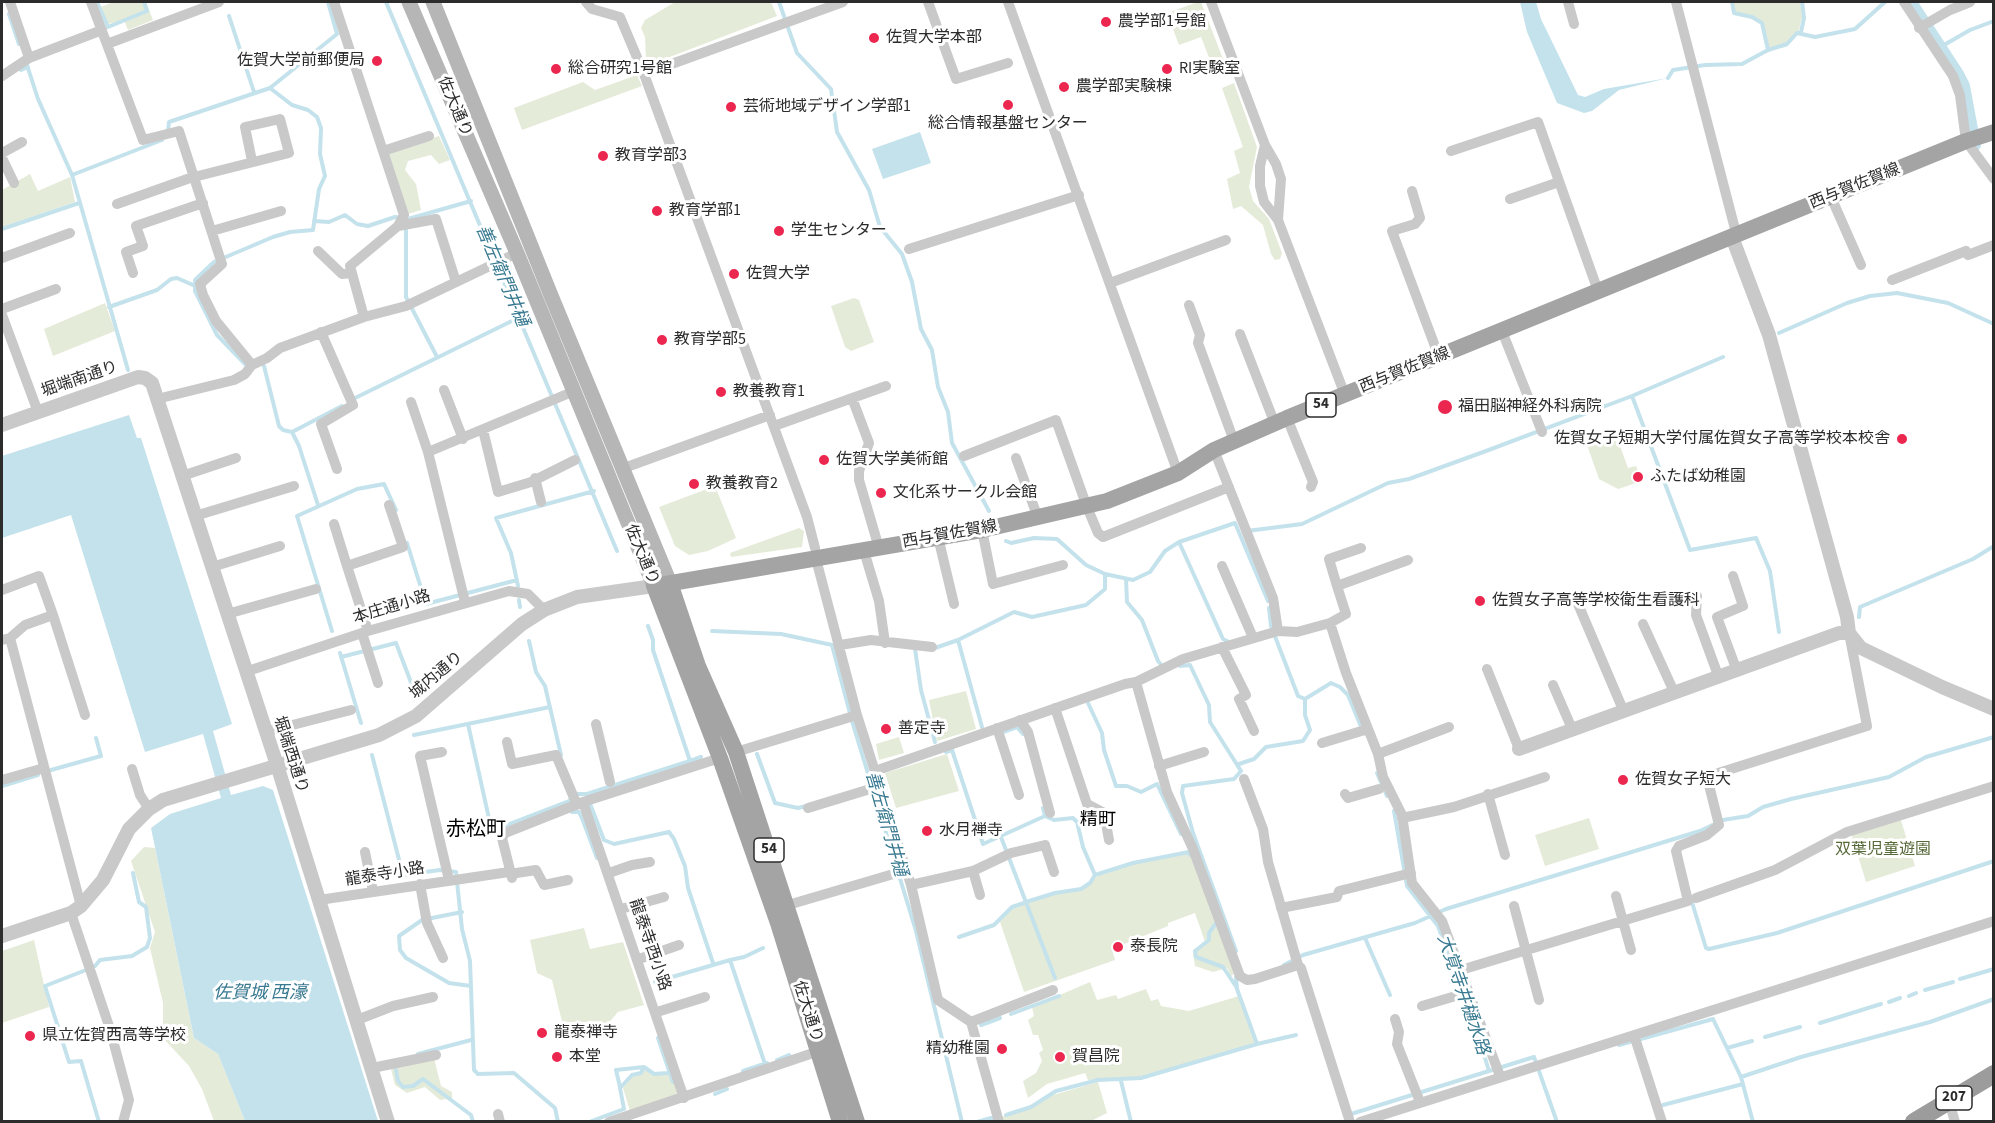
<!DOCTYPE html>
<html>
<head>
<meta charset="utf-8">
<style>
	body { margin:0 }
	#map { position:relative; width:1995px; height:1123px; overflow:hidden; background:#fff; font-family:"Source Sans 3",sans-serif }
	canvas { display:block }
	.frame { position:absolute; inset:0; border:3px solid #2c2c2c; pointer-events:none }
</style>
</head>
<body>
<div id="map">
<canvas width="1995" height="1123"></canvas>
<div class="frame"></div>
</div>
<script>
const ctx = document.querySelector('canvas').getContext('2d');
ctx.lineJoin = 'round';
function fillPath(path, color) { ctx.fillStyle = color; ctx.fill(path, 'evenodd'); }
const poly = rows => new Path2D(rows.map(r => 'M' + r).join(''));
function strokePath(path, color, width, dash) { ctx.strokeStyle = color; ctx.lineWidth = width; ctx.lineCap = dash ? 'butt' : 'round'; ctx.setLineDash(dash || []); ctx.stroke(path); }
function write(font, color, halo, rows, align = 'center') {
  ctx.font = font + ' "Source Sans 3","Noto Sans JP",sans-serif'; ctx.lineWidth = 6; ctx.setLineDash([]); ctx.textBaseline = 'middle'; ctx.strokeStyle = halo; ctx.fillStyle = color; for (const [text, x, y, turn = 0] of rows) {
    ctx.save(); ctx.translate(x, y); ctx.rotate((+turn || 0) * Math.PI / 180); ctx.textAlign = isNaN(turn) ? turn : align; if (halo) ctx.strokeText(text, 0, 0); ctx.fillText(text, 0, 0); ctx.restore();
  }
}
fillPath(poly([
	[113,2,146,2,153,20,128,30,124,20,108,24,101,7],
	[675,2,771,2,777,16,654,63,646,59,645,37,641,28,645,20],
	[1198,2,1201,2,1225,64,1213,68,1201,37,1179,45,1167,13],
	[1733,2,1800,2,1802,17,1798,34,1786,47,1769,50,1762,23,1752,16,1734,12],
	[637,75,642,86,522,130,514,108,583,82,595,90],
	[1234,83,1257,147,1249,187,1253,201,1269,219,1282,253,1280,259,1275,260,1271,254,1263,225,1241,206,1233,209,1227,179,1240,173,1234,151,1243,147,1222,88],
	[439,136,450,160,439,164,431,155,408,161,405,170,416,184,421,210,408,214,387,152],
	[30,174,38,191,70,177,75,202,2,227,2,190],
	[854,298,859,300,874,342,851,351,845,347,831,306],
	[105,303,115,331,53,356,44,329],
	[1615,432,1628,468,1636,466,1642,481,1618,489,1599,479,1586,442],
	[715,486,736,538,708,551,689,555,675,546,659,507],
	[799,528,804,531,802,547,731,557,730,553],
	[966,691,976,729,937,741,929,700],
	[899,737,904,753,879,760,876,744],
	[947,754,959,791,896,808,885,773],
	[1900,817,1915,866,1866,882,1851,833],
	[1589,818,1599,849,1545,866,1535,835],
	[144,847,155,848,194,1038,218,1054,245,1121,214,1121,202,1089,189,1066,163,1038,163,1003,150,948,155,932,131,861],
	[1191,852,1236,973,1231,976,1227,968,1213,972,1195,966,1193,954,1205,942,1195,913,1168,923,1168,926,1112,949,1115,960,1024,992,1000,922,1012,909,1055,894,1082,890,1098,876,1134,864],
	[584,928,590,949,623,942,644,1005,618,1012,599,1034,564,1030,552,980,537,973,530,940],
	[34,940,49,1007,2,1023,2,951],
	[1090,982,1097,1000,1116,995,1118,999,1146,989,1151,1001,1158,999,1161,1006,1189,1011,1239,996,1255,1043,1142,1077,1088,1080,1085,1073,1047,1084,1028,1098,1023,1081,1036,1073,1042,1061,1039,1053,1043,1050,1038,1035,1033,1035,1028,1020,1034,1016,1032,1007],
	[434,1058,441,1086,452,1092,452,1098,440,1100,425,1087,407,1093,395,1085,391,1069],
	[645,1070,654,1075,671,1073,679,1096,630,1111,623,1088,632,1077,642,1074],
	[1098,1082,1107,1113,1089,1122,1003,1122,1001,1117,1032,1108,1053,1095]
]), '#e5ebd9');
fillPath(poly([
	[1520,2,1536,2,1541,19,1578,95,1585,97,1604,89,1668,78,1619,90,1592,111,1584,113,1557,103,1527,32],
	[920,132,931,163,883,179,872,149],
	[129,415,137,438,141,438,232,724,213,731,231,795,263,786,273,790,378,1121,245,1121,218,1054,194,1038,151,828,170,814,221,798,203,734,145,752,71,515,2,538,2,456]
]), '#c4e2ec');
strokePath(poly([
	[97,2,108,27,147,11,144,2],
	[386,2,617,551],
	[779,2,797,53,831,89,837,132,869,190,880,227,902,254,912,282,921,329,932,350,938,387,948,412,952,443,989,511],
	[1732,2,1734,13,1752,17,1762,23,1768,50],
	[9,14,19,44],
	[229,16,254,92],
	[1801,32,1804,18,1802,2],
	[1944,45,1970,30,1994,21],
	[26,62,38,99,72,175],
	[21,70,28,67],
	[1668,78,1673,70,1705,65,1742,64,1768,50,1787,44,1797,33,1815,37,1855,29,1885,2],
	[168,132,169,122,270,88,337,34,328,2],
	[314,221,329,222,345,215,357,224,368,226,395,217,408,219,471,201],
	[406,226,406,297,437,357],
	[2,229,79,203],
	[109,307,157,290,171,279,177,278,193,285],
	[1779,333,1847,303,1870,296,1897,293,1948,303,1994,324],
	[246,365,217,335,195,291,195,280,214,262,273,237,290,232,313,230,319,189,325,176,320,154,321,128,317,117,308,110,292,105,270,88],
	[264,366,279,426,283,430,292,432,342,406],
	[128,370,72,175,162,140],
	[1632,396,1690,550,1756,538,1770,571,1779,632],
	[351,400,520,317],
	[292,432,299,446,318,505],
	[1247,531,1302,524,1388,483,1409,479,1486,451,1632,396,1723,357],
	[1006,541,1011,543,1034,538,1057,539,1086,565,1105,574,1133,580,1150,572,1165,551,1179,542,1235,523,1268,601],
	[1179,542,1223,639,1229,642],
	[407,543,426,604,517,580],
	[1126,579,1127,602,1142,620,1158,661,1164,668],
	[518,586,511,553,496,518,594,491],
	[519,600,520,607],
	[1269,608,1271,626,1298,696,1305,699,1331,683,1340,687,1348,695,1362,729],
	[1859,617,1860,607,1973,559,1994,546],
	[332,631,297,516,357,489,384,484,396,510],
	[712,631,781,634,832,645,852,721,916,931,962,1122],
	[529,641,536,672,545,686,561,755],
	[935,648,958,640],
	[915,649,921,690,935,742],
	[340,653,361,723],
	[341,657,396,643,415,693],
	[1180,666,1190,665,1209,705,1210,722,1241,771,1234,779,1183,786,1182,793,1193,833,1236,951],
	[1088,703,1102,733,1104,750,1116,786,1127,786,1141,792,1157,784,1181,834],
	[468,724,490,823,499,828,569,801,576,794,587,794,690,761,653,650,653,640,648,626],
	[982,727,958,640,1014,612,1032,617,1086,605,1105,589,1105,574],
	[1003,732,1017,727,1023,734],
	[414,735,550,707],
	[946,752,952,750,983,844,1045,816],
	[757,754,775,803,798,808,806,806],
	[372,755,403,875,440,870,456,872,462,929,470,961,474,1070,478,1074,514,1073,555,1108,558,1122],
	[690,761,701,757],
	[1239,764,1254,759,1266,747,1303,741,1310,730,1305,715,1305,699],
	[51,770,101,756,96,738],
	[1377,773,1387,796],
	[2,786,38,775],
	[589,801,604,840,614,844,669,832,674,839,685,866,688,888,713,963],
	[570,807,572,812,579,812,582,818,597,858],
	[1043,808,1045,816,1054,820,1073,818,1077,822,1083,847,1095,875,1133,863,1189,852,1190,855],
	[1394,811,1407,886,1438,926,1474,1022,1489,1071,1534,1057,1557,1122],
	[1001,837,1055,978],
	[1691,899,1706,948,1709,949,1777,933,1994,861],
	[1026,902,1055,893,1081,889,1090,883,1095,875],
	[462,912,422,920,399,936,400,950,406,958,449,983,471,986],
	[1216,923,1209,933,1209,940,1195,951,1196,957,1223,967,1237,988],
	[959,937,994,925,1012,907,1024,903],
	[1365,938,1390,995],
	[730,960,744,957,763,948],
	[1284,965,1303,955,1415,923,1446,909,1700,831,1723,820,1748,816,1763,807,1791,799,1889,777,1926,757,1994,737],
	[95,966,100,960,132,956,147,947,150,938,146,907,139,902,133,873],
	[86,970,45,986,69,1062,81,1061,99,1122],
	[1960,979,1994,969],
	[655,982,730,960,765,1064],
	[1925,990,1953,982],
	[1909,996,1916,993],
	[1889,1002,1900,998],
	[1011,1014,1059,996],
	[1820,1023,1881,1004],
	[981,1025,1000,1018],
	[1765,1037,1800,1027],
	[658,1038,673,1082],
	[1257,1044,1296,1035],
	[1619,1045,1713,1019,1741,1077,1753,1122],
	[1727,1048,1752,1041],
	[418,1054,471,1040],
	[777,1060,789,1055],
	[396,1070,398,1081,403,1087,413,1086,423,1079,471,1115,473,1122],
	[743,1071,767,1063],
	[1741,1077,1801,1057,1930,1022,1994,999],
	[1121,1081,1131,1122],
	[620,1087,616,1070,644,1067],
	[715,1094,727,1089],
	[1663,1105,1743,1084],
	[1351,1114,1489,1071],
	[1006,1115,1031,1107,1056,1091,1098,1080,1141,1078,1257,1044,1237,989,1236,977],
	[589,1122,624,1109,620,1088,632,1075,641,1073,644,1067,654,1074,668,1073],
	[977,1122,991,1118,992,1122]
]), '#c4e2ec', 4);
strokePath(poly([
	[1911,2,1958,74,1964,86,1975,145]
]), '#c4e2ec', 12);
strokePath(poly([
	[10,2,29,58],
	[91,2,143,140,179,131,222,264,200,284,203,295,216,321,252,365],
	[334,2,404,215,398,226,350,266,364,317],
	[586,2,592,9,620,17,644,74],
	[928,2,956,79,1008,63],
	[1008,2,1178,473],
	[1211,2,1265,145,1276,164,1281,179,1278,220],
	[1568,2,1574,24],
	[1676,2,1735,229,1732,237],
	[1904,2,1953,76,1960,95,1966,141,1994,179],
	[1919,28,1950,10,1970,2],
	[107,44,219,2],
	[2,76,29,58,102,30],
	[1265,145,1260,166,1260,186,1264,202,1278,220,1345,395],
	[383,151,429,136],
	[1451,151,1538,122,1598,291],
	[2,153,22,142],
	[2,158,14,183],
	[1412,191,1420,218,1415,224,1392,231,1439,357],
	[1831,197,1861,265],
	[1510,199,1559,182],
	[117,204,190,178,289,153,280,119,245,127,252,161],
	[398,226,436,219,456,282],
	[212,231,281,211],
	[909,249,1079,195],
	[318,251,342,274,351,273],
	[2,258,70,233],
	[133,273,126,252,143,246,136,226,203,203],
	[1892,280,1966,251,1968,255,1994,245],
	[1110,283,1226,240],
	[1189,305,1200,335,1198,343,1234,441],
	[2,309,56,289],
	[2,315,38,412],
	[1502,331,1542,432],
	[321,332,353,405,321,424,337,469],
	[1240,334,1275,424],
	[444,390,463,439],
	[852,398,869,443,859,471,859,480,879,548],
	[157,399,234,380,245,374,252,365,267,358,280,348,364,317,406,306,517,253],
	[411,402,428,452],
	[1287,418,1313,482,1311,487],
	[774,426,886,386],
	[483,430,498,492,531,482,575,460],
	[1214,450,1273,598,1278,631],
	[964,456,1056,420,1087,507,1098,533,1103,537,1229,487],
	[1016,458,1038,518],
	[624,468,770,415],
	[182,476,236,458],
	[535,478,541,502],
	[195,516,294,486],
	[334,524,347,566,403,547,389,505],
	[982,530,993,584,1063,565],
	[938,537,954,604],
	[815,548,807,517,644,74,843,2],
	[864,551,879,601,885,643],
	[816,559,857,715,911,885,938,1000,971,1022,999,1122],
	[347,566,368,631],
	[1222,566,1251,633],
	[212,567,280,546],
	[1733,576,1743,606,1717,617,1737,671],
	[1337,586,1329,559,1361,548],
	[2,590,39,576,53,615,25,625,10,638],
	[1697,596,1696,615,1719,678],
	[465,602,428,452,572,392],
	[1578,604,1624,712],
	[227,614,316,589],
	[53,615,85,715],
	[1330,623,1346,673,1378,754,1383,777,1402,815,1412,883,1442,921,1500,1076],
	[1643,624,1675,694],
	[362,633,378,683],
	[2,640,10,638,81,906],
	[840,645,871,640,932,647],
	[1222,647,1246,695,1239,699,1254,731],
	[1487,669,1519,749],
	[245,672,368,631,509,591,528,594,544,610],
	[1136,682,1167,792,1193,849,1240,976,1247,980,1255,979,1298,965,1301,968,1350,1122],
	[1553,685,1573,731],
	[1055,708,1087,804,1104,813,1109,840],
	[1020,720,1028,732,1050,813],
	[596,724,610,782],
	[997,728,1019,795],
	[265,732,351,710],
	[507,742,512,764,556,755,577,805],
	[1322,743,1368,729],
	[442,752,420,756,449,880],
	[736,752,857,715],
	[1378,754,1449,727],
	[1159,766,1204,752],
	[132,769,140,795,149,809],
	[875,771,1125,684,1136,682,1183,659,1278,631,1297,632,1330,623,1346,614,1337,586,1408,560],
	[1244,779,1263,829,1268,862,1298,965],
	[2,780,44,768],
	[1345,794,1348,798,1379,789],
	[1488,794,1505,855],
	[583,802,684,1098],
	[808,808,880,786],
	[1402,818,1454,807,1545,777],
	[365,852,373,891],
	[973,871,980,895],
	[609,873,632,865,650,862],
	[510,874,536,870,544,885,568,880],
	[512,878,502,838,505,833,583,802,720,758],
	[420,884,427,923,443,958],
	[911,885,973,871,1011,853,1045,845,1054,872],
	[1616,896,1631,950],
	[1696,898,1775,870,1847,832,1994,786],
	[319,900,509,872],
	[788,905,907,870],
	[1514,906,1539,1000],
	[1281,908,1337,897,1339,891,1411,873],
	[621,909,664,897],
	[71,913,110,1029,129,1100,123,1122],
	[639,959,679,945],
	[1461,970,1688,901,1676,851,1679,846,1707,835,1719,825,1708,781,1712,775,1867,726,1849,633],
	[1422,1006,1469,992],
	[657,1012,705,997],
	[1395,1019,1399,1032,1397,1044,1420,1102],
	[357,1020,393,1006,433,997],
	[971,1022,1053,990],
	[1634,1035,1662,1122],
	[372,1068,436,1055],
	[1949,1101,1955,1122],
	[498,1114,500,1122],
	[609,1122,819,1051],
	[1360,1122,1994,921]
]), '#c9c9c9', 10);
strokePath(poly([
	[1732,237,1769,335,1847,617,1849,633],
	[2,425,138,377,145,378,152,383,277,765,388,1122],
	[1519,749,1839,633,1849,633,1861,648,1942,687,1994,709],
	[2,936,71,913,81,906,103,880,129,829,149,809,163,800,379,735,416,716,522,624,544,610,577,597,654,586]
]), '#c9c9c9', 14);
strokePath(poly([
	[409,2,517,253,654,586],
	[433,2,550,293,670,583]
]), '#b6b6b6', 15);
strokePath(poly([
	[670,583,698,666,736,752,857,1122],
	[840,1122,778,923,720,758,654,586,982,530,1107,501,1178,473,1214,450,1287,418,1966,141,1994,132]
]), '#a4a4a4', 16);
strokePath(poly([
	[1914,1122,1994,1074]
]), '#9c9c9c', 18);
for (const [x, y, r, color] of [
	[1106,22,6,"#eb264f"],
	[874,38,6,"#eb264f"],
	[377,61,6,"#eb264f"],
	[556,69,6,"#eb264f"],
	[1167,69,6,"#eb264f"],
	[1064,87,6,"#eb264f"],
	[1008,105,6,"#eb264f"],
	[731,107,6,"#eb264f"],
	[603,156,6,"#eb264f"],
	[657,211,6,"#eb264f"],
	[779,231,6,"#eb264f"],
	[734,274,6,"#eb264f"],
	[662,340,6,"#eb264f"],
	[721,392,6,"#eb264f"],
	[1445,407,8,"#eb264f"],
	[1902,439,6,"#eb264f"],
	[824,460,6,"#eb264f"],
	[1638,477,6,"#eb264f"],
	[694,484,6,"#eb264f"],
	[881,493,6,"#eb264f"],
	[1480,601,6,"#eb264f"],
	[886,729,6,"#eb264f"],
	[1623,780,6,"#eb264f"],
	[927,831,6,"#eb264f"],
	[1118,947,6,"#eb264f"],
	[542,1033,6,"#eb264f"],
	[30,1036,6,"#eb264f"],
	[1002,1049,6,"#eb264f"],
	[557,1057,6,"#eb264f"],
	[1060,1057,6,"#eb264f"]
]) { const dot = new Path2D(); dot.arc(x, y, r, 0, 2 * Math.PI); ctx.fillStyle = color; ctx.fill(dot); strokePath(dot, '#fff', 2); }
for (const [x, y, w] of [
	[1321,405,30],
	[769,850,30],
	[1954,1098,36]
]) { const box = new Path2D(); box.roundRect(x - w / 2, y - 12, w, 24, 4.5); ctx.fillStyle = '#fff'; ctx.fill(box); strokePath(box, '#2c2c2c', 1.5); }
write('bold 15px', '#2c2c2c', null, [
	["54",1321,405],
	["54",769,850],
	["207",1954,1098]
]);
write('16px', '#2c2c2c', '#fff', [
	["農学部1号館",1118,22],
	["佐賀大学本部",886,38],
	["佐賀大学前郵便局",365,61,"right"],
	["総合研究1号館",568,69],
	["RI実験室",1179,69],
	["農学部実験棟",1076,87],
	["芸術地域デザイン学部1",743,107],
	["総合情報基盤センター",1008,124,"center"],
	["教育学部3",615,156],
	["教育学部1",669,211],
	["学生センター",791,231],
	["佐賀大学",746,274],
	["教育学部5",674,340],
	["教養教育1",733,392],
	["福田脳神経外科病院",1458,407],
	["佐賀女子短期大学付属佐賀女子高等学校本校舎",1890,439,"right"],
	["佐賀大学美術館",836,460],
	["ふたば幼稚園",1650,477],
	["教養教育2",706,484],
	["文化系サークル会館",893,493],
	["佐賀女子高等学校衛生看護科",1492,601],
	["善定寺",898,729],
	["佐賀女子短大",1635,780],
	["水月禅寺",939,831],
	["泰長院",1130,947],
	["龍泰禅寺",554,1033],
	["県立佐賀西高等学校",42,1036],
	["精幼稚園",990,1049,"right"],
	["本堂",569,1057],
	["賀昌院",1072,1057]
], 'left');
write('16px', '#2c2c2c', '#fff', [
	["佐大通り",454,107,67],
	["西与賀佐賀線",1855,187,-22],
	["西与賀佐賀線",1405,371,-22],
	["堀端南通り",80,380,-19],
	["西与賀佐賀線",950,535,-10],
	["佐大通り",641,555,67],
	["本庄通小路",392,608,-17],
	["城内通り",437,676,-40],
	["堀端西通り",290,755,72],
	["龍泰寺小路",385,875,-9],
	["龍泰寺西小路",649,945,71],
	["佐大通り",807,1012,72]
]);
write('16px', '#566938', '#fff', [
	["双葉児童遊園",1883,850]
]);
write('italic 18px', '#387a91', '#fff', [
	["善左衛門井樋",501,276,67],
	["善左衛門井樋",885,824,74],
	["佐賀城 西濠",260,994],
	["大覚寺井樋水路",1462,995,71]
]);
write('18px', '#000', '#fff', [
	["精町",1098,821]
]);
write('20px', '#000', '#fff', [
	["赤松町",476,831]
]);
</script>
</body>
</html>
